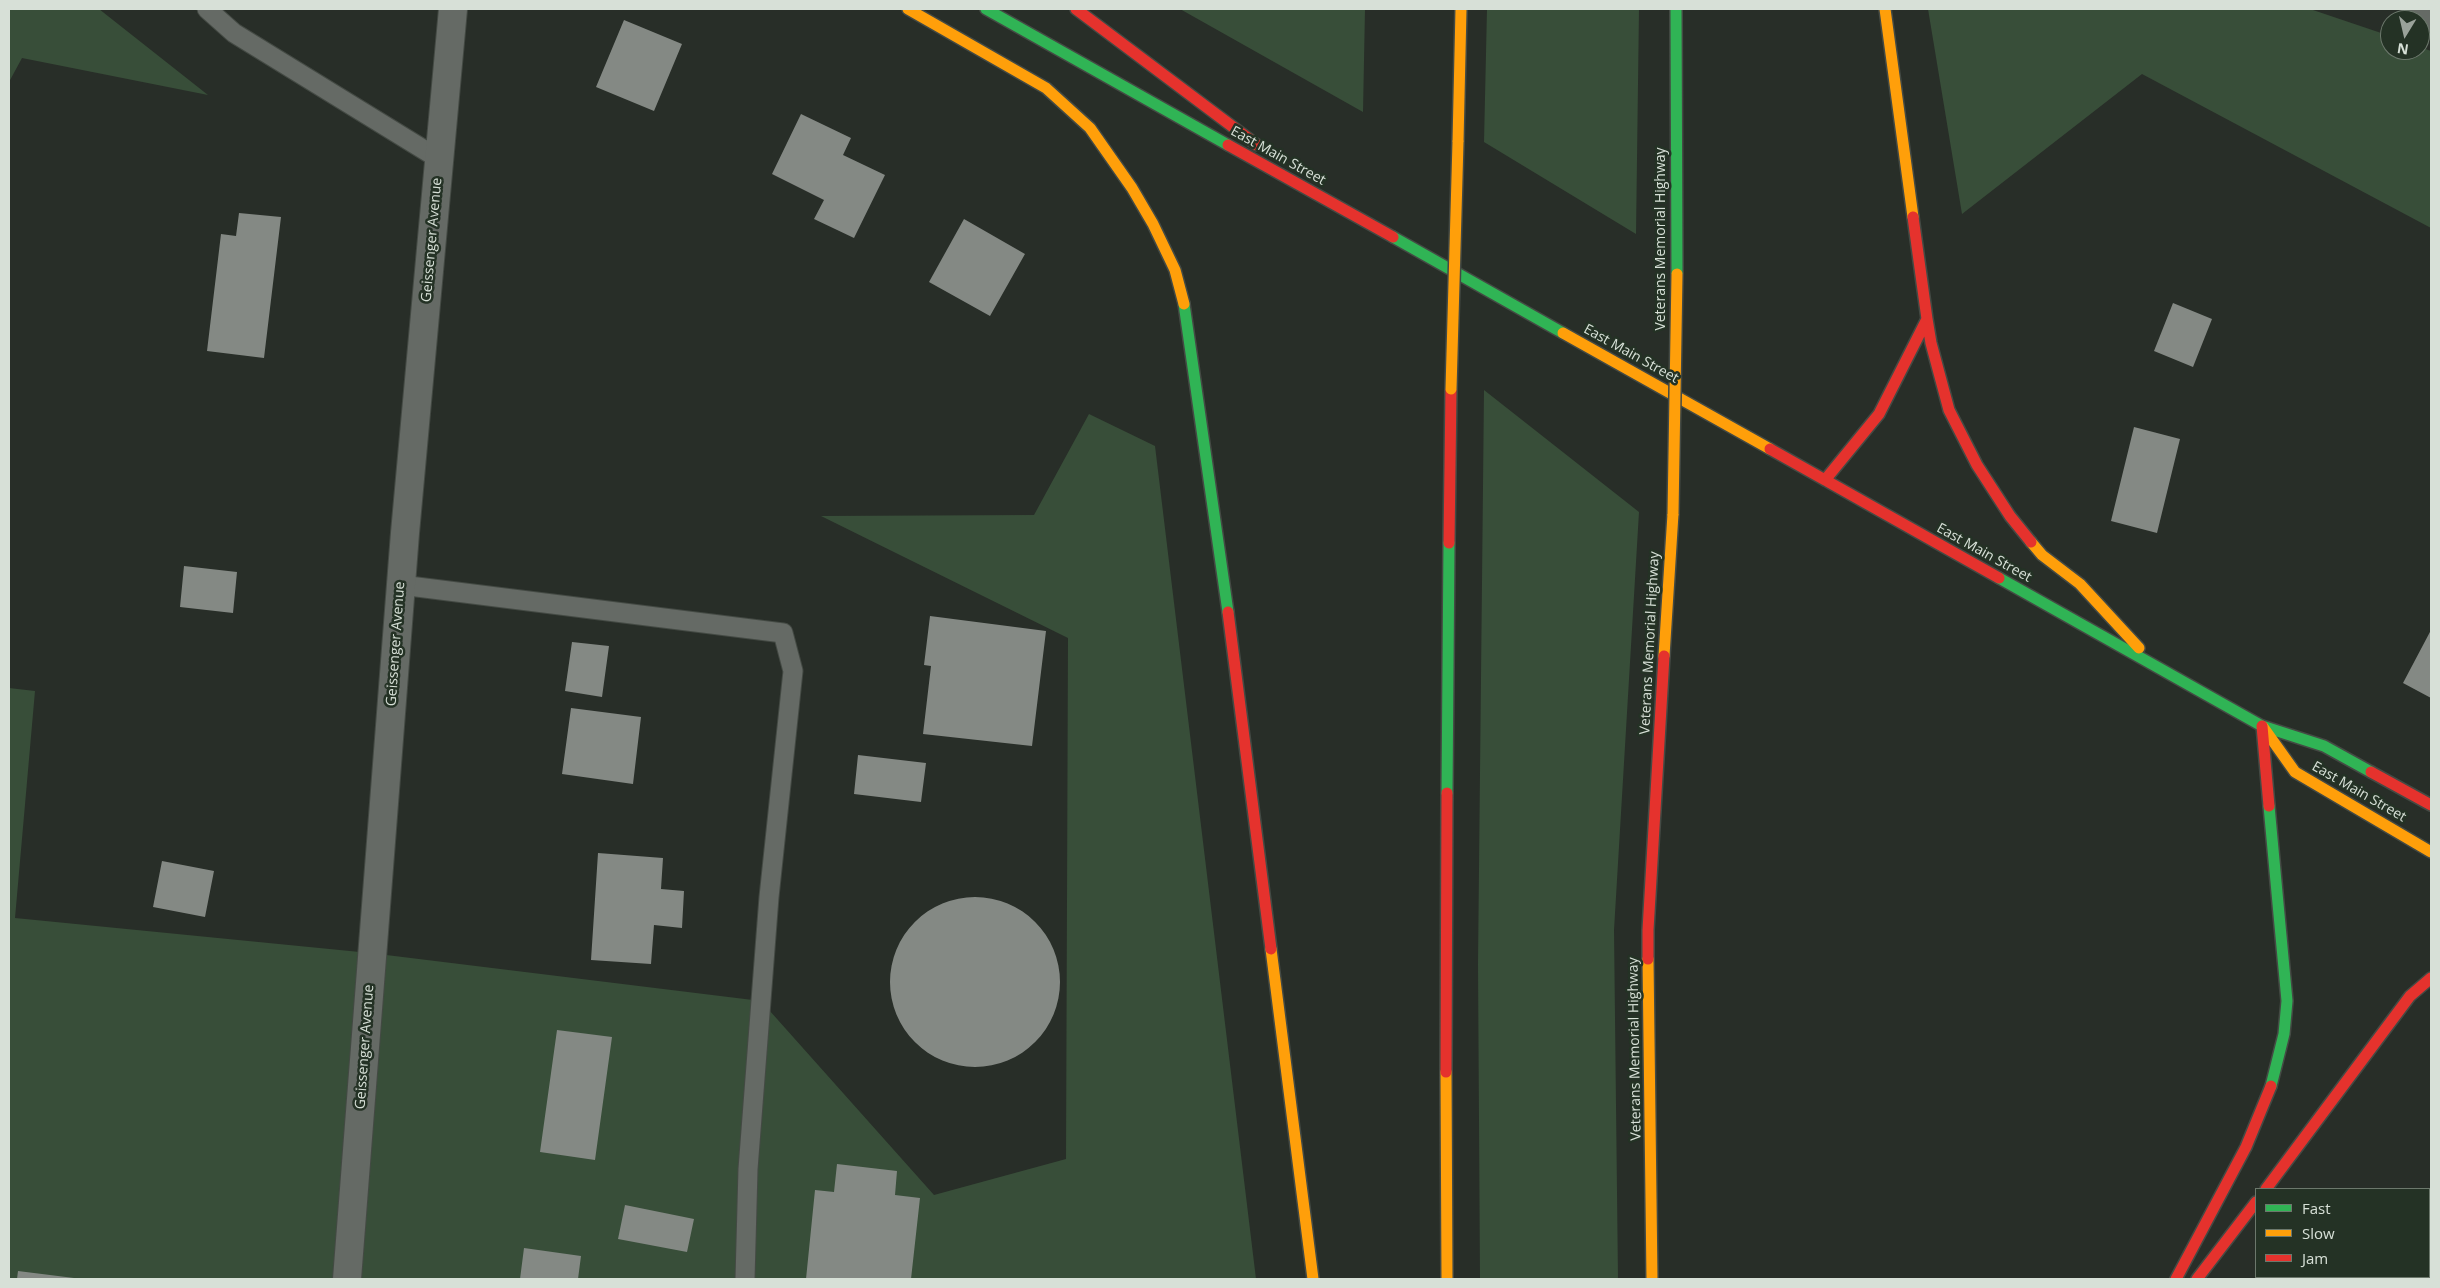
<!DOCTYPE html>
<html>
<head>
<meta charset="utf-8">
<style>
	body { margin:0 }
	#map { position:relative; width:2440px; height:1288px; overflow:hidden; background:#282e28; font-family:"Open Sans",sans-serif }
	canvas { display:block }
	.frame { position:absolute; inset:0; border:10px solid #d7e0d7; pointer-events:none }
	.legend { position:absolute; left:2255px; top:1188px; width:175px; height:90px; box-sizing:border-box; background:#243225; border:1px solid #6c786c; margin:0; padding:6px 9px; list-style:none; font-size:15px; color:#d7e0d7 }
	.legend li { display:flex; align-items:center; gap:10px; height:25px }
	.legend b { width:25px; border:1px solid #6c786c }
	.north { position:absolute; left:2380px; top:10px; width:50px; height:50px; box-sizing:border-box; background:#243225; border:1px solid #6c786c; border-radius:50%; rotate:189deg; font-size:14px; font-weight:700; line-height:20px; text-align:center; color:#d7e0d7 }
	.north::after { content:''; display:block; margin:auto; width:18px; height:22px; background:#9aa29a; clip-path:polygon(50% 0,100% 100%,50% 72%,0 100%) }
</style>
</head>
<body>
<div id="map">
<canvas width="2440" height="1288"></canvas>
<div class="frame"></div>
<ul class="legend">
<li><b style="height:6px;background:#30b455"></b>Fast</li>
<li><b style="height:6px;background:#ff9f0a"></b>Slow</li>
<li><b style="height:6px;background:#e5322d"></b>Jam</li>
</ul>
<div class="north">N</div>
</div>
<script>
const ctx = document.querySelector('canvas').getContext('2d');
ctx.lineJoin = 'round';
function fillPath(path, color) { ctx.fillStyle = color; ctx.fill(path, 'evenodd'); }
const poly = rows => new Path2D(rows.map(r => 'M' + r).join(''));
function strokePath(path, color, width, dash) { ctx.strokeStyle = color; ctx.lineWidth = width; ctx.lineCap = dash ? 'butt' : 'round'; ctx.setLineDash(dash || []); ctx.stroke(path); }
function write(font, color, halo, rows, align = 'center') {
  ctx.font = font + ' "Open Sans",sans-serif'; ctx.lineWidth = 5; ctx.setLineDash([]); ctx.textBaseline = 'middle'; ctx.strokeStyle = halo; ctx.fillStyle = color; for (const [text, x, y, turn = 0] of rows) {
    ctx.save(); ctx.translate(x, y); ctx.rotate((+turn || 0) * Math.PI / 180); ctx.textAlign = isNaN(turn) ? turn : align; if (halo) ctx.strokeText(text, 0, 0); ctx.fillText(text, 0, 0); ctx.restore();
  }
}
fillPath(poly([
	[9,9,99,9,208,95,22,58,9,82],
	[1180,9,1365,9,1363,112],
	[1487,9,1639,9,1636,234,1484,142],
	[1928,9,2310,9,2390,36,2390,50,2420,50,2420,47,2431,51,2431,228,2142,74,1962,214],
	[1484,390,1639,512,1614,930,1618,1279,1480,1279,1478,964],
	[1089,414,1155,446,1256,1279,9,1279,9,688,35,691,15,918,370,953,761,1001,934,1195,1066,1159,1068,638,821,516,1034,515]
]), '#384e39');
fillPath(poly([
	[624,20,682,44,654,111,596,87],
	[801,114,851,138,843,155,885,175,854,238,814,219,824,200,772,174],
	[239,213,281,217,264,358,207,351,221,234,236,236],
	[964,219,1025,254,990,316,929,282],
	[2173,303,2212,319,2193,367,2154,351],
	[2134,427,2180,439,2157,533,2111,521],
	[184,566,237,572,233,613,180,607],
	[930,616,1046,631,1032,746,923,734,931,666,924,665],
	[2431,630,2431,698,2403,683],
	[572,642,609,646,602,697,565,691],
	[571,708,641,717,633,784,562,774],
	[858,755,926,763,921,802,854,794],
	[598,853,663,858,661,889,684,891,682,928,654,925,651,964,591,960],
	[162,861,214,871,205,917,153,907],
	'890 982a85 85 0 1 1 170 0a85 85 0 1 1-170 0Z',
	[557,1030,612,1037,595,1160,540,1152],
	[837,1164,897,1171,895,1195,920,1198,911,1279,806,1279,815,1190,834,1192],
	[625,1205,694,1219,687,1252,618,1239],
	[524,1248,581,1256,578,1279,520,1279],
	[18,1271,74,1278,74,1279,17,1279]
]), '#848984');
const lane = poly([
	[207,9,234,33,439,159],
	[401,585,783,633,793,671,769,897,748,1169,745,1279]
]);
const street = poly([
	[2416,9,2431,18],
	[347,1279,405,533,453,9]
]);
const fast = poly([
	[986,9,1228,145],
	[1676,9,1677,274],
	[1393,237,1563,333],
	[1184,304,1228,612],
	[1999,578,2262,726,2324,746,2371,772],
	[1447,793,1449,543],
	[2269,806,2287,1001,2284,1034,2271,1086]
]);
const slow = poly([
	[908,9,1046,88,1090,128,1132,188,1153,224,1175,270,1184,304],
	[1885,9,1913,217],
	[1458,142,1461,9],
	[1563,333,1770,449],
	[2031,542,2042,555,2080,584,2139,648],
	[1664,656,1673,514],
	[2263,727,2295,772,2431,852],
	[1271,949,1313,1279],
	[1648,959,1652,1279],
	[1446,1072,1447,1279]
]);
const jam = poly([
	[1076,9,1257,145],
	[1228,145,1393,237],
	[1927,319,1931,343,1949,410,1977,465,2010,516,2031,542],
	[1770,449,1999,578],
	[1825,480,1879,414,1927,319,1913,217],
	[1449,543,1451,389],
	[1228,612,1271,949],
	[2262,726,2269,806],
	[2371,772,2431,805],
	[1648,959,1648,930,1664,656],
	[1446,1072,1447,793],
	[2266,1189,2410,996,2431,978],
	[2176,1279,2246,1147,2271,1086],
	[2197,1279,2256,1202]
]);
strokePath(lane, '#444a44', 21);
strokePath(street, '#444a44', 30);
strokePath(fast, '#444a44', 14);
strokePath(slow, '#444a44', 14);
strokePath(jam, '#444a44', 14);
strokePath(lane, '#656a65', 19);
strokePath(street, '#656a65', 28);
strokePath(fast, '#30b455', 11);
strokePath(slow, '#ff9f0a', 11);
strokePath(jam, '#e5322d', 11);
const slowBridge = poly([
	[1451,389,1458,142],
	[1673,514,1677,274]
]);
strokePath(slowBridge, '#444a44', 14, []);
strokePath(slowBridge, '#ff9f0a', 11);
write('14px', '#d7e0d7', '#243225', [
	["East Main Street",1278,156,29],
	["Veterans Memorial Highway",1661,239,-90],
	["Geissenger Avenue",432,240,-85],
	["East Main Street",1631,354,29],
	["East Main Street",1984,553,29],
	["Veterans Memorial Highway",1650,643,-87],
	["Geissenger Avenue",396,644,-86],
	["East Main Street",2359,792,30],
	["Geissenger Avenue",365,1047,-86],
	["Veterans Memorial Highway",1635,1049,-91]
]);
</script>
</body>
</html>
